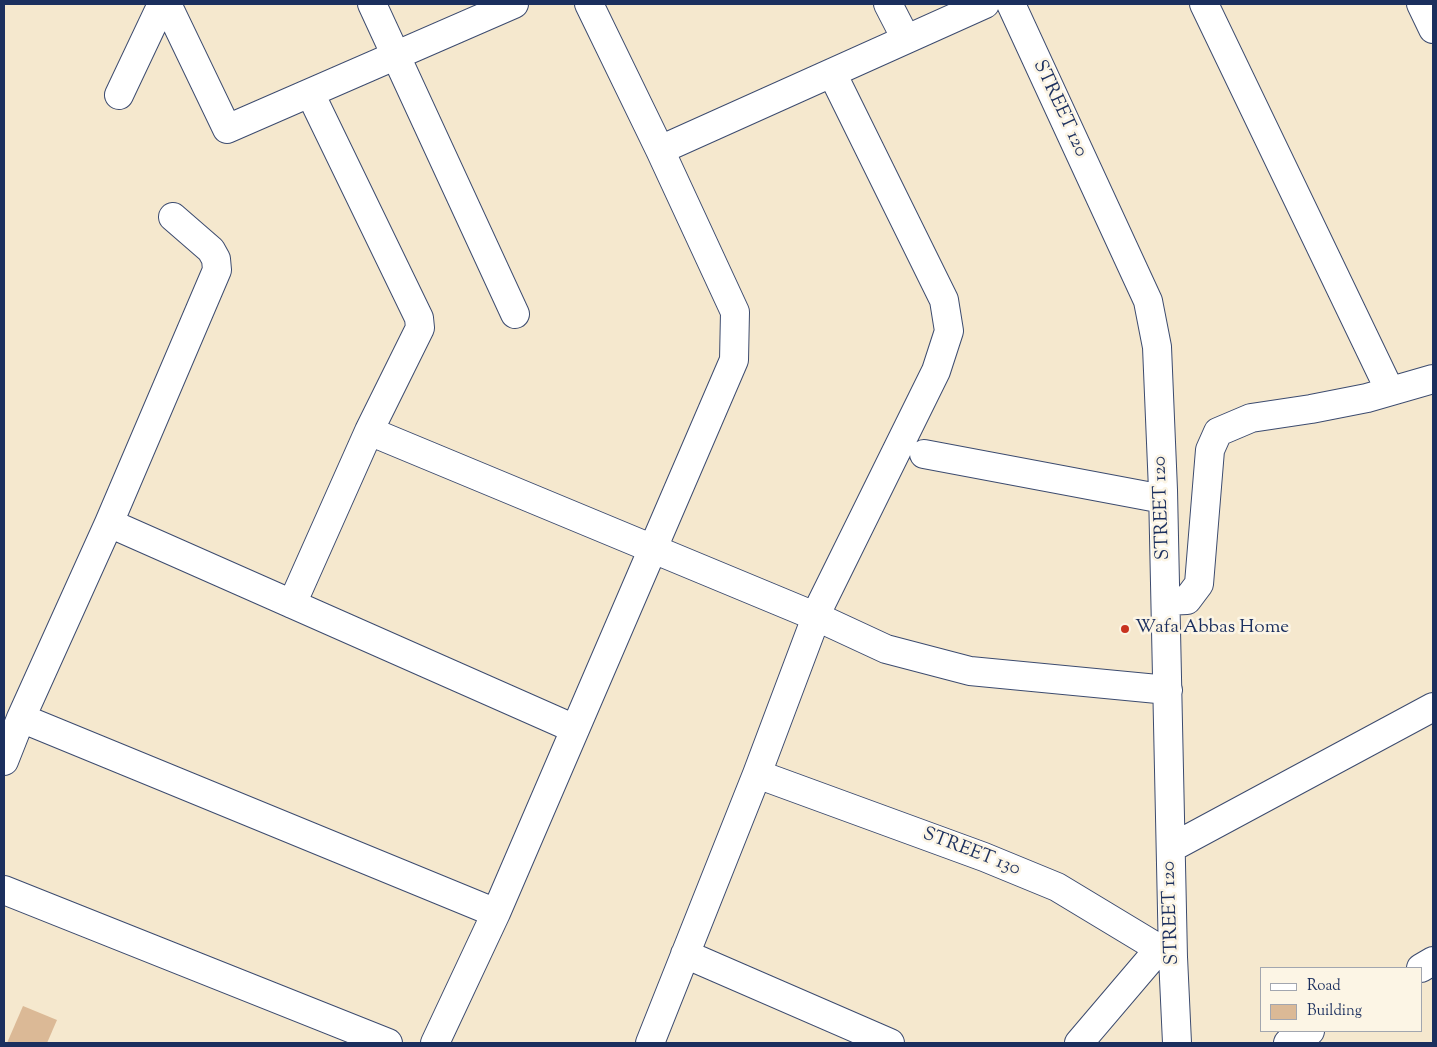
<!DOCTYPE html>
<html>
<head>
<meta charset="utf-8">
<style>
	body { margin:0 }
	#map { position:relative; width:1437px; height:1047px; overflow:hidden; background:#f5e8ce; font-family:"Sorts Mill Goudy",serif }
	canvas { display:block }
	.frame { position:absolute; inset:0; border:5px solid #1b2f5e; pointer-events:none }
	.legend { position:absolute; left:1260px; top:967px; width:162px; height:65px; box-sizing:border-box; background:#fcf5e5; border:1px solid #a2a6af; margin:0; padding:6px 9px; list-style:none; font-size:15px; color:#1b2f5e }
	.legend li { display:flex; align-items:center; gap:10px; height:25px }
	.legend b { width:25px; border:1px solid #a2a6af }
</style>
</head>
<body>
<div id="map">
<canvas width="1437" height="1047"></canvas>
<div class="frame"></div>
<ul class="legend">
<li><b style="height:6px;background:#fff"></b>Road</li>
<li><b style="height:14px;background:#dbb996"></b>Building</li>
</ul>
</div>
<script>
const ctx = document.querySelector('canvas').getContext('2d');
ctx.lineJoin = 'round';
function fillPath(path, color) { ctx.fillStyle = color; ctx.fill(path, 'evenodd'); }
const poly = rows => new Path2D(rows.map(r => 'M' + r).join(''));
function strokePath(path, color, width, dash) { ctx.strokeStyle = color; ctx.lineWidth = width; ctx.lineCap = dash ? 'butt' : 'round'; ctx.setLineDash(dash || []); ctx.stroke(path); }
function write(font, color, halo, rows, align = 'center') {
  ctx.font = font + ' "Sorts Mill Goudy",serif'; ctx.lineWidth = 5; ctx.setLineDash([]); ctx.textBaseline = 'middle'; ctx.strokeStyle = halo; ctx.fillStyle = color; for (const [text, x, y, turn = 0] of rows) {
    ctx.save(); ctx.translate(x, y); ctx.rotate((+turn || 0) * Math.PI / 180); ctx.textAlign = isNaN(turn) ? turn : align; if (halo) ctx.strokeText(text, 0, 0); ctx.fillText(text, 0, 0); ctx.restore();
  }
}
fillPath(poly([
	[23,1006,57,1020,47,1043,7,1043]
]), '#dbb996');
const minor = poly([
	[167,4,227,129,514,4],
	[372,4,515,314],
	[888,4,906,39],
	[1011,4,1148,301,1157,347,1163,490,1173,957,1177,1043],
	[1204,4,1390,391],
	[1421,4,1433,29],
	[310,93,419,318,420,328,369,431,817,617,886,649,970,671,1168,690],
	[119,95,162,4],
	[660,150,985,4],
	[924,454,1163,499],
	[109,523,575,729],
	[1166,601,1187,600,1199,584,1210,450,1218,432,1251,418,1311,409,1367,398,1433,379],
	[292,604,369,431],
	[21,718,496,913],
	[4,761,21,718,109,523,217,270,216,259,211,250,173,217],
	[757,774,984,857,1057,887,1173,957],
	[1171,848,1433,707],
	[4,890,388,1043],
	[685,954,890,1043],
	[1421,968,1433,961],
	[435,1043,496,913,734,360,735,312,660,150,589,4],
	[650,1043,757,774,821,604,936,371,949,331,944,300,832,73],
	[1079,1043,1159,949],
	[1288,1043,1310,1031]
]);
strokePath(minor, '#3c4b6f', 30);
strokePath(minor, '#fff', 28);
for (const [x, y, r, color] of [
	[1125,629,5,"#c8321e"]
]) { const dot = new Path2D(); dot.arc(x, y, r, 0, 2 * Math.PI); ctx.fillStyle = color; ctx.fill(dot); strokePath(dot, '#fcf5e5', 2); }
write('19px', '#1b2f5e', '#fcf5e5', [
	["STREET 120",1059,109,65],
	["STREET 120",1163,508,-92],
	["STREET 130",971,853,21],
	["STREET 120",1172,913,-92]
]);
write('19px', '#1b2f5e', '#fcf5e5', [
	["Wafa Abbas Home",1135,629]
], 'left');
</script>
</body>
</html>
